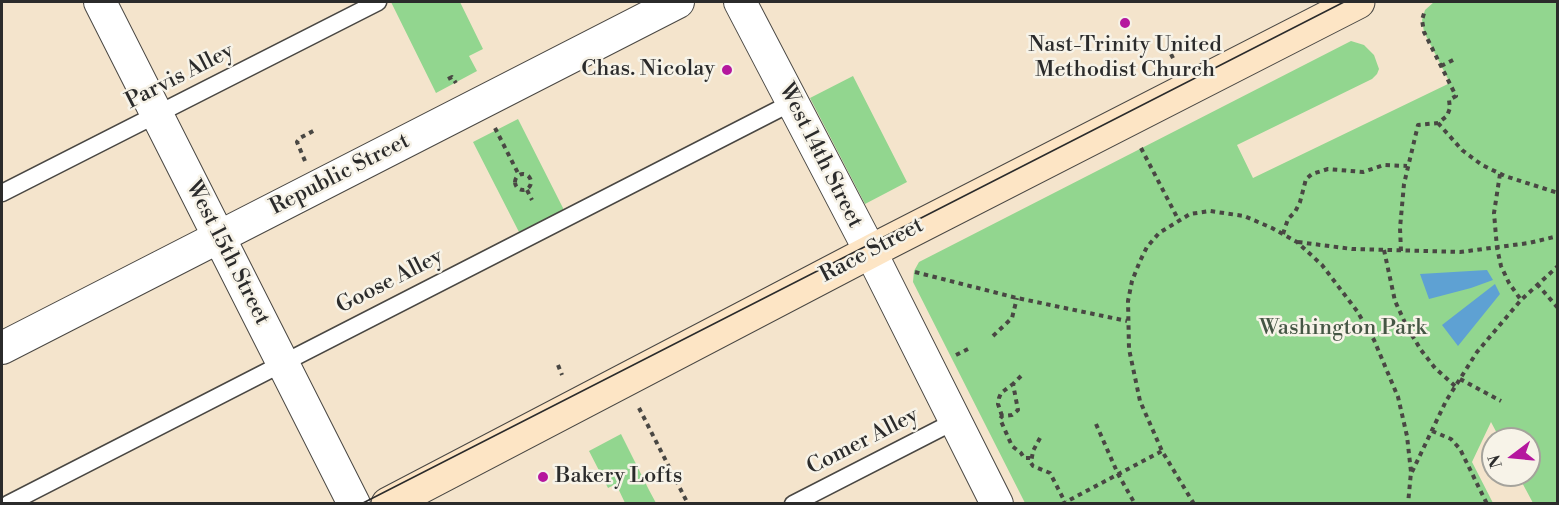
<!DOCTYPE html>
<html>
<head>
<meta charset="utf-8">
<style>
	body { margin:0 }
	#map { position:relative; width:1559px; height:505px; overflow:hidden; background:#f4e4cc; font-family:"Libre Bodoni",serif }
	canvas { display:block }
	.frame { position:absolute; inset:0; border:3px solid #2b2b2b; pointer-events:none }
	.north { position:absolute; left:1481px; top:427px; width:60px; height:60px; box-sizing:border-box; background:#f7f3e8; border:2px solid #a5a39c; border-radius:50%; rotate:254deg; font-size:16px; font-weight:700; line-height:24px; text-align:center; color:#2b2b2b }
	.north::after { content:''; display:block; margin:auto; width:21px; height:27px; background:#b5179e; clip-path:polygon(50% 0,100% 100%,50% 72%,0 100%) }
</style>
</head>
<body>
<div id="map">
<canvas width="1559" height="505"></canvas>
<div class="frame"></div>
<div class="north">N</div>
</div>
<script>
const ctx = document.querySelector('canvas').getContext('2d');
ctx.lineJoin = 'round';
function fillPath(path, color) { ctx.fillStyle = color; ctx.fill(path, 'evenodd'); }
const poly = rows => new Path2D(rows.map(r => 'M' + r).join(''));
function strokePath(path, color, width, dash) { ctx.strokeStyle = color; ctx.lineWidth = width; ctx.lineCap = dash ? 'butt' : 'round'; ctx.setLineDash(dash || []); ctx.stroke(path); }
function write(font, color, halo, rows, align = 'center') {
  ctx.font = font + ' "Libre Bodoni",serif'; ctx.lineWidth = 5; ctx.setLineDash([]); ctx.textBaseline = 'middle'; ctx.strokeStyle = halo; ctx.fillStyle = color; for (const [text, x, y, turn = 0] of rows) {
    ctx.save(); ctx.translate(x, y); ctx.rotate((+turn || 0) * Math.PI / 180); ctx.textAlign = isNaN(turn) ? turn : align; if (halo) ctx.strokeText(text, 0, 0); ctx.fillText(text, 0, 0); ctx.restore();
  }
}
fillPath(poly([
	[391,2,460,2,483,49,469,56,477,71,436,93],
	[1434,2,1557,2,1557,503,1533,503,1518,475,1529,475,1529,439,1500,439,1491,422,1472,462,1493,503,1025,503,913,282,914,271,919,262,1351,41,1364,45,1374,55,1379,69,1377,74,1372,79,1237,145,1253,178,1450,83,1424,32,1422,20,1425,10],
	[853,76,907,182,865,204,810,98],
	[518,119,564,210,519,232,473,142],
	[621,434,649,490,656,503,625,503,616,484,608,488,589,451]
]), '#92d68f');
fillPath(poly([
	[1487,270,1493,280,1471,288,1429,299,1420,274],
	[1495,284,1500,294,1458,346,1442,325]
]), '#5ea1d3');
const lane = poly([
	[2,193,378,2],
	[8,504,793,102],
	[793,504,955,421]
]);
const street = poly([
	[100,2,354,504],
	[740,2,867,245,997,504],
	[2,348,678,2]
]);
const secondary = poly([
	[388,504,887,243,1358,2]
]);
strokePath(lane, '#494743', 19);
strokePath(street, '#494743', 34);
strokePath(secondary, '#494743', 35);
strokePath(poly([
	[1167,46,1175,62],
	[1441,66,1457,58],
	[448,79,452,77,456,83],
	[1438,123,1462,150,1482,165,1505,176,1558,193],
	[495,128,519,175],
	[1141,148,1178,219],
	[305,161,297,142,300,138,317,129],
	'515 182a8 8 0 1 1 16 0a8 8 0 1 1-16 0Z',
	[1500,174,1494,213,1497,248,1501,266,1509,283,1521,300],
	[527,190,532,200],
	[1283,234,1288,219,1295,212,1300,202,1306,179,1312,174,1328,169,1363,172,1384,165,1407,166],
	[1298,242,1352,249,1460,252,1529,243,1558,236],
	[1384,250,1395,301,1407,327,1421,350,1435,368,1455,386],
	[1401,251,1400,228,1404,184,1418,125,1438,123,1447,116,1450,108,1449,100,1456,96,1424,32,1422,20,1425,10],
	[915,272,1017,298,1127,321],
	[1537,284,1558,308],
	[993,336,1012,318,1017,298],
	[956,355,968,349],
	[558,365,562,375],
	[1021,376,1013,384,1018,410,1012,415,1002,416,1000,419,1012,446,1021,453,1024,458,1030,458],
	[1460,379,1501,401],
	[639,408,688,504],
	[1002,416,998,404,999,398,1001,393,1013,384],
	[1096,424,1118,474,1135,504],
	[1432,431,1451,439,1460,449,1487,504],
	[1040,438,1033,451,1031,463,1033,466,1050,473,1065,502],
	[1412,472,1446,401,1477,352,1521,300,1558,266],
	[1062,504,1162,451],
	[1194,504,1162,451,1140,401,1129,349,1128,301,1132,281,1140,261,1147,247,1159,233,1190,214,1210,211,1244,216,1272,228,1297,242,1322,265,1357,311,1374,340,1398,397,1407,436,1411,472,1408,504]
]), '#494743', 4, [4.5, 4.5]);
strokePath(lane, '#fff', 16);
strokePath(street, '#fff', 32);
strokePath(secondary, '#fde5c5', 33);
strokePath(poly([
	[361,504,1344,2]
]), '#2b2b2b', 1.5);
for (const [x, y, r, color] of [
	[1125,23,6,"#b5179e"],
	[727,70,6,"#b5179e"],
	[543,477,6,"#b5179e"]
]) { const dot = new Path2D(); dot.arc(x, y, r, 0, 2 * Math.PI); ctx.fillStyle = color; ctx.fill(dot); strokePath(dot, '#f7f3e8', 2); }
write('22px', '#2b2b2b', '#f7f3e8', [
	["Nast-Trinity United",1125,46],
	["Methodist Church",1125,71],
	["Chas. Nicolay",715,70,"right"],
	["Bakery Lofts",555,477,"left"]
]);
write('22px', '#2b2b2b', '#f7f3e8', [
	["Parvis Alley",180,77,-27],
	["West 14th Street",820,156,63],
	["Republic Street",340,175,-27],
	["Race Street",872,251,-28],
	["West 15th Street",227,253,63],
	["Goose Alley",390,282,-27],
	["Comer Alley",863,442,-27]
]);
write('22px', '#455644', '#f7f3e8', [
	["Washington Park",1343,329]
]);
</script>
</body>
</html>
